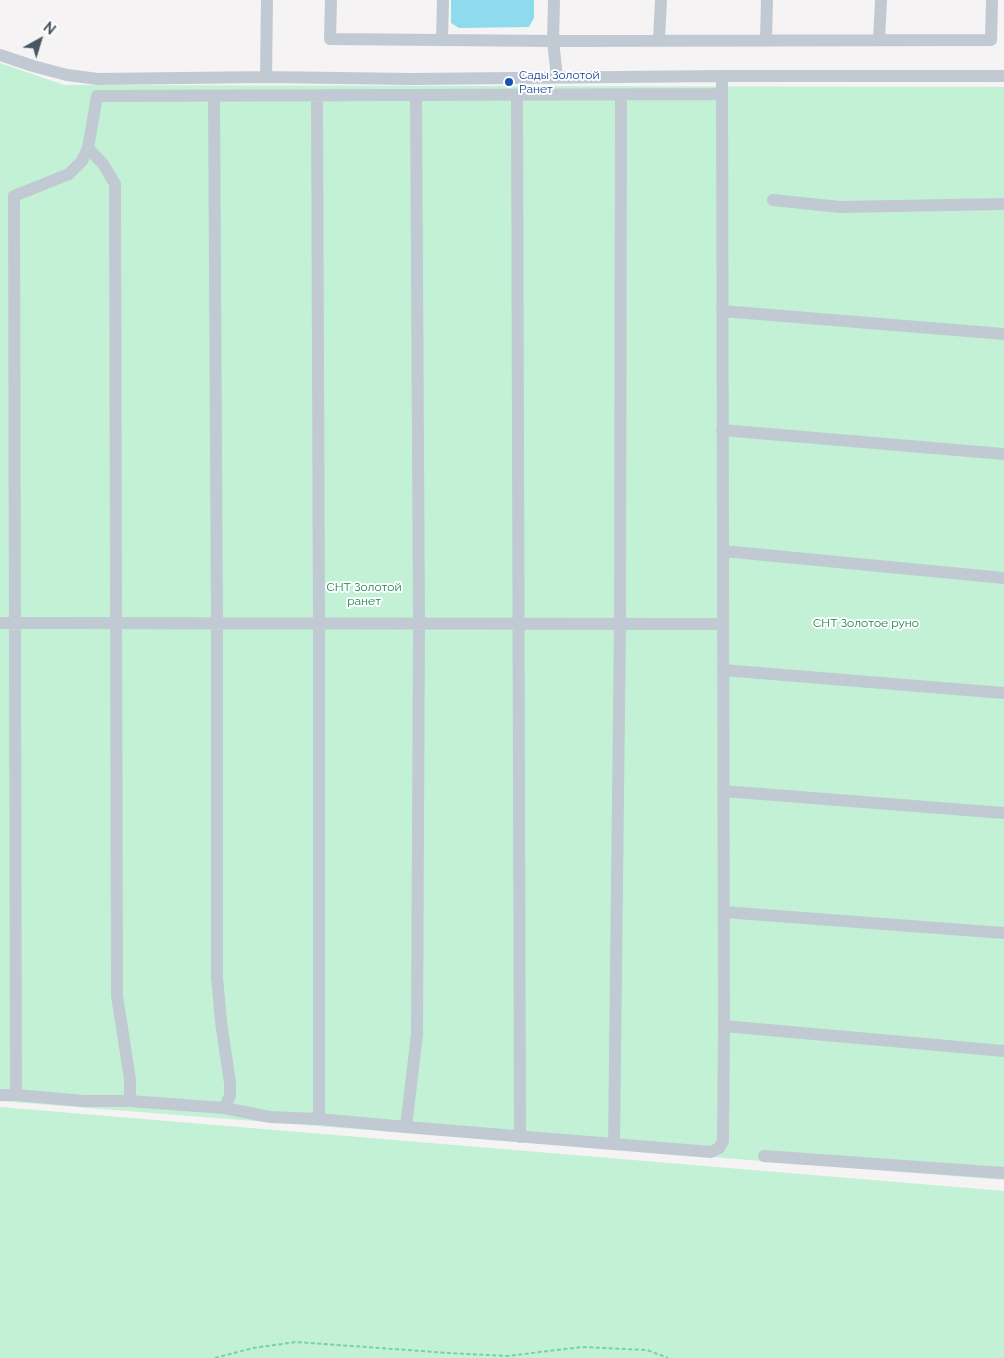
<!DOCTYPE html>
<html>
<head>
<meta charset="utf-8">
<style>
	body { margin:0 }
	#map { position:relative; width:1004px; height:1358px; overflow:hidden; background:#f5f3f3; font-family:Raleway,sans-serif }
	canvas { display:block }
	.north { position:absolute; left:15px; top:15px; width:50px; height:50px; -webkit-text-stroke:4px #fff; paint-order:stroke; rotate:39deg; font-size:14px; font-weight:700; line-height:20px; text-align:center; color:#4a5661 }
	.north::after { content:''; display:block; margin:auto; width:18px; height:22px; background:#4a5661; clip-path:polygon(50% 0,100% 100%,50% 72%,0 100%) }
</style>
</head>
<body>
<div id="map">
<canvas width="1004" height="1358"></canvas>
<div class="north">N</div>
</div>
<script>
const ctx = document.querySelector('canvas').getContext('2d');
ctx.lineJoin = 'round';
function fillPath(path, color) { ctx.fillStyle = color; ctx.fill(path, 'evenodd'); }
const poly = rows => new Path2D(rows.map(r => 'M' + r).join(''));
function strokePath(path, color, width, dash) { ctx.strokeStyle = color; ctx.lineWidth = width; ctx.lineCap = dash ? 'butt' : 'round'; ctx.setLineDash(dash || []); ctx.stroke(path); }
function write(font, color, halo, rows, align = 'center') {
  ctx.font = font + ' Raleway,sans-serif'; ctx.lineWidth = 4; ctx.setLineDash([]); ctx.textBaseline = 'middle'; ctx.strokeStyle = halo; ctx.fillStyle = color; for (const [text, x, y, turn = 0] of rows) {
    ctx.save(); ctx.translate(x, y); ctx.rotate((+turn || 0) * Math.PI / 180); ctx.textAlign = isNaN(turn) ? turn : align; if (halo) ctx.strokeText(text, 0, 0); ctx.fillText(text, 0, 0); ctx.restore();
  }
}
fillPath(poly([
	[0,63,64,85,1004,87,1004,1180,0,1101],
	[0,1107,1004,1191,1004,1358,0,1358]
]), '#c3f1d5');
fillPath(poly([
	[451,0,534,0,534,18,529,27,459,28,451,23]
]), '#90daee');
strokePath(poly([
	[215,1358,253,1348,296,1342,449,1353,507,1356,582,1347,647,1350,668,1358]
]), '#7ad0a6', 2, [4, 2.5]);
strokePath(poly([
	[331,0,330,39,553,41,991,40,992,0],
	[554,0,553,41,557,77],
	[442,40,443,0],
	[659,40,661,0],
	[766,40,767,0],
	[879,40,881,0],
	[0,55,33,66,67,75,98,79,266,77,411,79,722,76,1004,76],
	[266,77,267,0],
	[517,95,520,1137],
	[214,96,217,624,217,977,221,1022,230,1083,230,1096,224,1108],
	[317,96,319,624,319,1119],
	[88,148,103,164,115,184,117,996,130,1079,130,1101],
	[773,200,840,207,1004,204],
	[722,311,1004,334],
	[722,430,1004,454],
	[723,551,1004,578],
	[0,623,723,624],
	[723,670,1004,693],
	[723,791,1004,813],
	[724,912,1004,933],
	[724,1026,1004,1051],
	[0,1095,16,1095,84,1101,130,1101,224,1108,270,1117,319,1119,406,1127,711,1152,719,1148,723,1141,724,1026,722,76],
	[16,1095,14,196,69,174,82,161,88,148,97,96,722,94],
	[406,1127,417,1034,419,624,416,95],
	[614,1144,620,624,621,95],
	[764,1156,1004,1173]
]), '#c1cad2', 12);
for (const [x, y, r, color] of [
	[509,82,5,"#1a4fb4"]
]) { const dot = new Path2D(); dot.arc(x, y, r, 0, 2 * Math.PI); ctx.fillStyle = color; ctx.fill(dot); strokePath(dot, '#fff', 2); }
write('12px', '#164399', '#fff', [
	["Сады Золотой",519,75],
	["Ранет",519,89]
], 'left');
write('12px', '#17864f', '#fff', [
	["СНТ Золотой",364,587],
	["ранет",364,601],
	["СНТ Золотое руно",866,623]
]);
</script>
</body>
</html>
